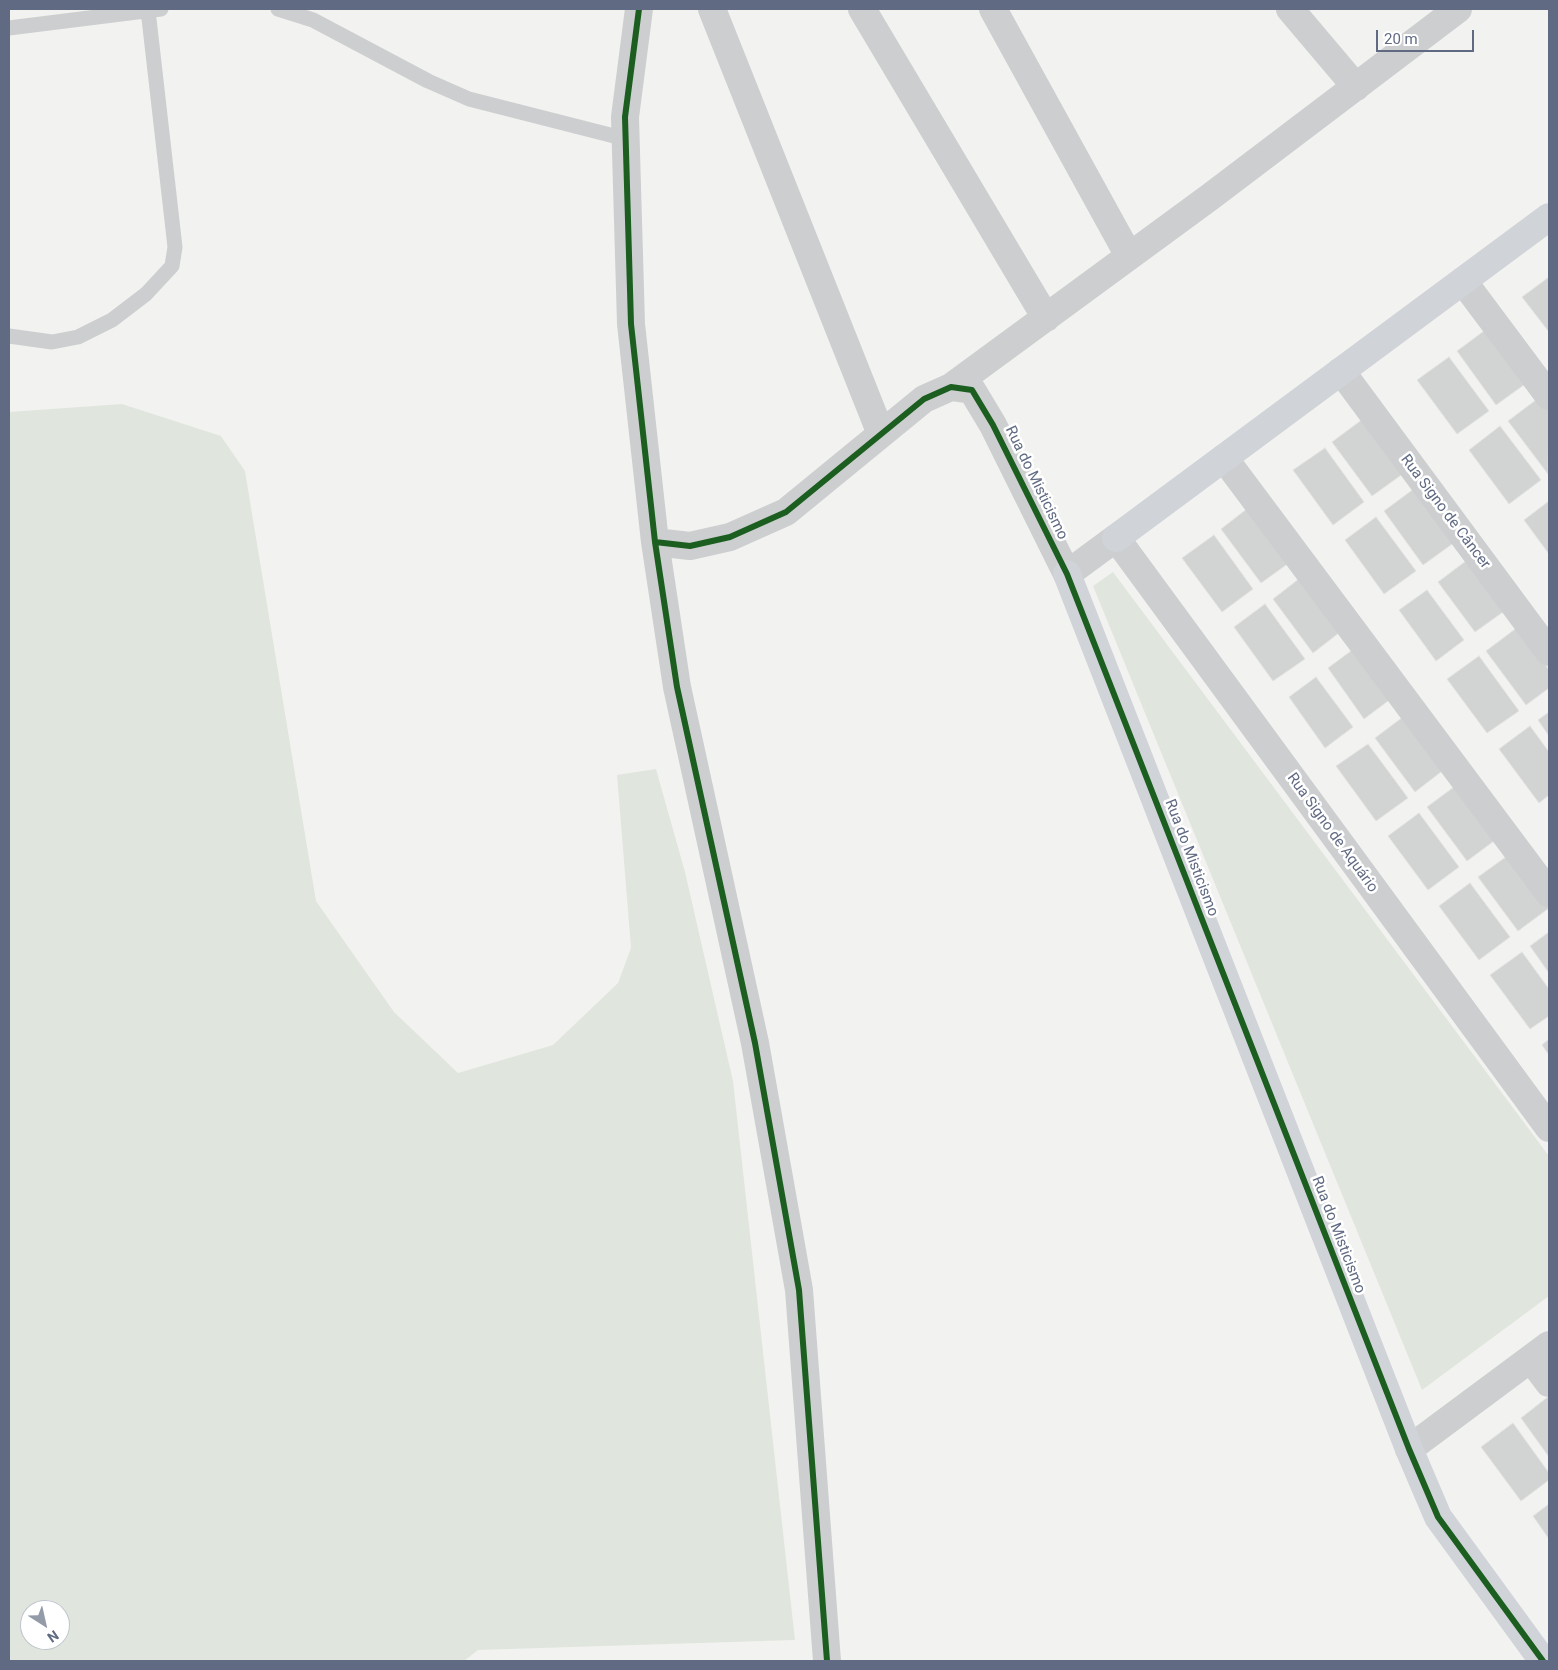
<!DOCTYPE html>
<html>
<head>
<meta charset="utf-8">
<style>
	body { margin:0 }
	#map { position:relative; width:1558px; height:1670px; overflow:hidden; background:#f2f3f0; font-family:Roboto,sans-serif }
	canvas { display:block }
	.frame { position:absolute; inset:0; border:10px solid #606a82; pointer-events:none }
	.north { position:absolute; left:20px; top:1600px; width:50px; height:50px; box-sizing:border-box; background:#fff; border:1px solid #bfc3cd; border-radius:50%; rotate:145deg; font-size:14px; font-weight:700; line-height:20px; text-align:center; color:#606a82 }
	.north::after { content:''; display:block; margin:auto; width:18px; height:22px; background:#939aa8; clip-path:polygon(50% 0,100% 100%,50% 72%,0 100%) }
	.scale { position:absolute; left:1376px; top:30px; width:98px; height:22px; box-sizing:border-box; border:2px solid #606a82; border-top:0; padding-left:6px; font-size:15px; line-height:18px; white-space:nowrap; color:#606a82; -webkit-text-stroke:4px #fff; paint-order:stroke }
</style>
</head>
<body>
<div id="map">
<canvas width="1558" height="1670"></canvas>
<div class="frame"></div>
<div class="north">N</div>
<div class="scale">20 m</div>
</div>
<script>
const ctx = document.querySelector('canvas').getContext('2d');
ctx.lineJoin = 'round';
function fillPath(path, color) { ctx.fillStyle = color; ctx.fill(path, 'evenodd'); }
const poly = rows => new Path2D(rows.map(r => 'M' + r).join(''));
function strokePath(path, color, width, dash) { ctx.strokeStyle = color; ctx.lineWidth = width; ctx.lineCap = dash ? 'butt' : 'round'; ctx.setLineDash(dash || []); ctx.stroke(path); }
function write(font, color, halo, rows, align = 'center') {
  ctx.font = font + ' Roboto,sans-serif'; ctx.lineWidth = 5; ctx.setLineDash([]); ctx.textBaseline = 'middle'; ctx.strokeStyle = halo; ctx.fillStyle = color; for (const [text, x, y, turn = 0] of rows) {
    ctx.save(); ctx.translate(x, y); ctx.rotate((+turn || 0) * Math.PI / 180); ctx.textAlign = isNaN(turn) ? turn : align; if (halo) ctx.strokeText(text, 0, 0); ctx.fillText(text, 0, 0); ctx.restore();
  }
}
fillPath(poly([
	[122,404,221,436,245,471,316,901,394,1012,458,1073,553,1045,618,983,631,948,617,775,656,769,685,872,733,1081,795,1640,478,1650,464,1661,9,1661,9,412],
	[30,1610,60,1610,60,1640,30,1640],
	[1113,572,1549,1156,1549,1296,1422,1390,1093,586]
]), '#e0e6de');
const building = poly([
	[1549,277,1549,332,1522,297,1549,277],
	[1488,328,1528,382,1496,405,1457,351,1488,328],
	[1449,357,1489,411,1457,434,1417,380,1449,357],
	[1540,397,1549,410,1548,474,1508,421,1540,397],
	[1363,419,1404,473,1372,496,1332,442,1363,419],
	[1500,426,1541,480,1509,504,1469,450,1500,426],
	[1325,448,1364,502,1333,525,1293,470,1325,448],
	[1415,488,1455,542,1423,565,1384,511,1415,488],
	[1549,501,1549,554,1524,520,1549,501],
	[1252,505,1293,560,1261,583,1221,529,1252,505],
	[1376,517,1416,571,1384,594,1345,540,1376,517],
	[1214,535,1253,589,1222,612,1182,558,1214,535],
	[1466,561,1503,612,1475,632,1438,582,1466,561],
	[1304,575,1344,629,1313,653,1273,599,1304,575],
	[1427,590,1464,640,1436,661,1399,610,1427,590],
	[1265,604,1305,659,1273,681,1234,627,1265,604],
	[1518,627,1549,670,1549,688,1526,705,1486,651,1518,627],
	[1355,648,1392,698,1364,719,1328,668,1355,648],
	[1479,656,1519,711,1487,733,1447,679,1479,656],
	[1316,677,1353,727,1325,748,1289,697,1316,677],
	[1549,712,1549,736,1538,720,1549,712],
	[1407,714,1446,768,1415,792,1375,738,1407,714],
	[1530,726,1549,752,1549,795,1539,803,1499,749,1530,726],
	[1368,744,1408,798,1376,821,1336,766,1368,744],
	[1458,784,1498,838,1467,861,1427,807,1458,784],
	[1419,813,1459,867,1428,890,1388,836,1419,813],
	[1510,854,1549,908,1518,931,1478,877,1510,854],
	[1470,883,1510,937,1479,960,1439,906,1470,883],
	[1549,932,1549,973,1530,946,1549,932],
	[1522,952,1549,989,1549,1016,1530,1029,1490,975,1522,952],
	[1549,1039,1549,1055,1542,1045,1549,1039],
	[1549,1396,1549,1457,1521,1418,1549,1396],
	[1513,1423,1549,1473,1549,1480,1521,1501,1481,1447,1513,1423],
	[1549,1504,1549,1539,1533,1516,1549,1504]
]);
fillPath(building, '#d2d3d3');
strokePath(building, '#e2e2e0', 1);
strokePath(poly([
	[278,9,313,20,428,81,469,99,626,139],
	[9,28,161,9],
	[9,336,52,342,78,337,112,320,146,294,172,266,175,247,148,10]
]), '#cdcecf', 15);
strokePath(poly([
	[639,9,625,117,631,324,655,542,677,687,755,1043,799,1290,827,1661],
	[712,9,881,434],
	[862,9,1046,318],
	[993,9,1129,256],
	[1290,9,1356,87],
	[1463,281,1549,396],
	[1341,371,1549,652],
	[951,387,1210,197,1458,9],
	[1224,458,1549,893],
	[655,542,690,546,730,537,786,512,924,399,951,387,972,390,993,425,1067,574,1116,538,1549,1128],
	[1531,1359,1549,1383],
	[1409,1449,1549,1345]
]), '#cdcecf', 28);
strokePath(poly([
	[1116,538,1549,217],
	[1067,574,1409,1449,1438,1517,1543,1661]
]), '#d0d3d7', 28);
strokePath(poly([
	[639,9,625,117,631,324,655,542,677,687,755,1043,799,1290,827,1661],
	[655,542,690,546,730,537,786,512,924,399,951,387,972,390,993,425,1067,574,1409,1449,1438,1517,1543,1661]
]), '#1b5e20', 6);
write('15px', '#606a82', '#fff', [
	["Rua do Misticismo",1036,483,64],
	["Rua Signo de Câncer",1445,512,53],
	["Rua Signo de Aquário",1332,833,54],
	["Rua do Misticismo",1191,858,69],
	["Rua do Misticismo",1338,1235,69]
]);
</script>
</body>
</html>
